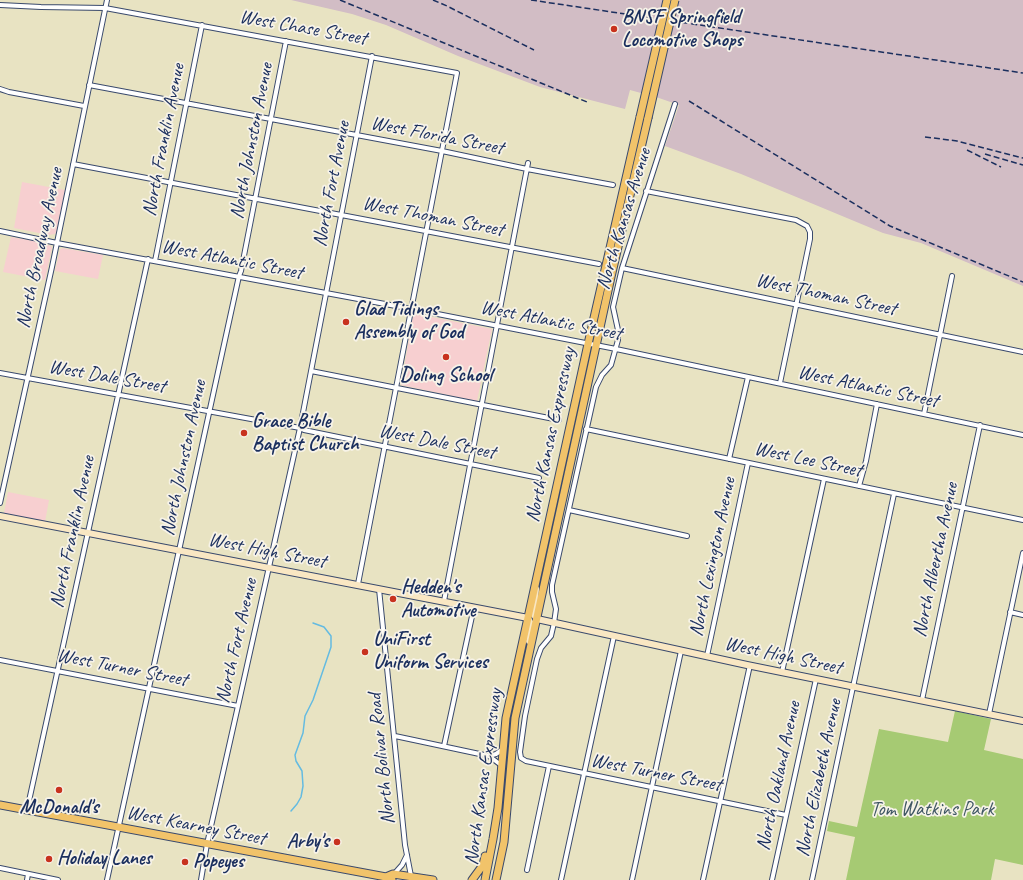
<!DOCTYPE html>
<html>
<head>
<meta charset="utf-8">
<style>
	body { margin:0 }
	canvas { display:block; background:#e8e3c2 }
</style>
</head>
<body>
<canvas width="1023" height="880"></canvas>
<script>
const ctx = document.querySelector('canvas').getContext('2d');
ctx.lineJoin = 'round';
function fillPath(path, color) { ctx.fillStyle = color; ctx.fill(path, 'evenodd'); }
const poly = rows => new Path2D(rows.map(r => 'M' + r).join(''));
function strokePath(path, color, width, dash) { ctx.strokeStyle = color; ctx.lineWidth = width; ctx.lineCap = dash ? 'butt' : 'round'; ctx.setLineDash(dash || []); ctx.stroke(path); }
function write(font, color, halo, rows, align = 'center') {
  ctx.font = font + ' Caveat,sans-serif'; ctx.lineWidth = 3.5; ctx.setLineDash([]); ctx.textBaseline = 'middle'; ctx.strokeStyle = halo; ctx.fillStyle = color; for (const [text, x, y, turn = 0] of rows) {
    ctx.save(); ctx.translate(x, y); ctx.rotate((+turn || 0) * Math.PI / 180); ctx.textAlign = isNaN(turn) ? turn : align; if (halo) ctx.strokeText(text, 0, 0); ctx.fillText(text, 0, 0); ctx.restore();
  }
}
fillPath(poly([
	[22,182,65,190,56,232,55,234,49,235,14,228],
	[11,237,45,243,52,247,45,280,3,272],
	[62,248,103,255,98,279,55,271,60,250],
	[416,314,492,329,477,401,401,385,413,316],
	[8,492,49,500,45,522,4,513]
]), '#f7cfd0');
fillPath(poly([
	[291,0,1023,0,1023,286,921,243,883,233,741,174,665,146,679,105,659,98,630,90,625,109,540,87,458,56,386,25,352,14]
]), '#d2bdc5');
fillPath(poly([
	[955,711,991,719,984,750,1023,759,1023,865,995,859,991,880,846,880,855,837,827,831,829,821,857,827,879,729,948,742]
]), '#a6ca73');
strokePath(poly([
	[291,811,297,804,301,797,303,786,302,771,296,761,295,755,303,733,305,716,313,700,331,647,331,636,324,627,313,623]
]), '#64bbe1', 1.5);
const street = poly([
	[0,5,41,7,105,8,457,73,358,584],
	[89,85,442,151,527,169,613,185],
	[0,89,9,92,84,106],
	[675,104,622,268,613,307,618,330,618,340,611,365,602,375,596,387,552,585,552,592,556,609,554,623,551,636,541,648,537,659,525,716,520,752,521,758,526,761,786,815],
	[73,164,599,264],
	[646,191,796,220,807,226,810,232,810,239,780,383],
	[0,231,57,243,412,309,616,349,1023,435],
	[155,261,202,25],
	[622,268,1023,352],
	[311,371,559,420],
	[0,373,300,428,304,430,539,478],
	[924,414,952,276],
	[586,429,1023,520],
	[729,459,748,377],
	[859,486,866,461,877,404],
	[0,503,52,267,107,0],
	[569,510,687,536],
	[379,589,405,845,411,876],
	[444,601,528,163],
	[1010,612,1023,615],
	[707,656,748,463],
	[0,660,238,706],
	[782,672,824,479],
	[922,700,980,425],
	[989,714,1023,553],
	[395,736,489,756,501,765],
	[444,746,474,607],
	[489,756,496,754,503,749],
	[27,810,148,259],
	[0,868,58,880],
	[527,870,549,766],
	[394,874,402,865,407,855],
	[27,880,28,874],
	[107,880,239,276,241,271,286,41],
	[201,880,207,844,238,706,300,428,372,56],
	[561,880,614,636],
	[632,880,681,651],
	[703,880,750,665],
	[772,880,816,679],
	[812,880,894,494]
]);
const secondary = poly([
	[0,516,528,618,531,624,529,641],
	[536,589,534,615,537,619,747,665,1023,721]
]);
const primary = poly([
	[0,805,386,877,392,880],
	[386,877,393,874,433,880],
	[472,880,483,865,485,856],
	[485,880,493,839,498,808,506,718,588,344,640,117],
	[496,880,504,842,515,718,611,277,648,118]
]);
strokePath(street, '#3a4a6d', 6);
strokePath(secondary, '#3a4a6d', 8);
strokePath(primary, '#3a4a6d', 9);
strokePath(street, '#fff', 4);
strokePath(secondary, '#f9e7c3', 6);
strokePath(primary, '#f1c36a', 7);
strokePath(poly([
	[340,0,587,102],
	[433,0,447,6,534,50],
	[531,0,1023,73],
	[689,101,890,226,1023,282],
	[925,137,957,141,1023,158],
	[967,150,1001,167],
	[985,154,1023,165]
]), '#1b2f5e', 1.5, [6, 3]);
const primaryBridge = poly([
	[640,117,667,0],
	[648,118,675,0]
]);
strokePath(primaryBridge, '#3a4a6d', 9, []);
strokePath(primaryBridge, '#f1c36a', 7);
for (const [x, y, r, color] of [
	[614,29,4,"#c8321e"],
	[346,322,4,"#c8321e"],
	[446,357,4,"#c8321e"],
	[244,433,4,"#c8321e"],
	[393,599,4,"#c8321e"],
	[365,652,4,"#c8321e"],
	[59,790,4,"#c8321e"],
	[337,842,4,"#c8321e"],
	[49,859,4,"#c8321e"],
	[185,862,4,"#c8321e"]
]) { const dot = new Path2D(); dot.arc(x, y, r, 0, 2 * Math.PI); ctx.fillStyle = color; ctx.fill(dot); strokePath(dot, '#f7f3e8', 1.5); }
write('bold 20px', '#1b2f5e', '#f7f3e8', [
	["BNSF Springfield",622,18],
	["Locomotive Shops",622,41],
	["Glad Tidings",354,310],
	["Assembly of God",354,333],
	["Doling School",446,376,"center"],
	["Grace Bible",252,422],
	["Baptist Church",252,445],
	["Hedden's",401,588],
	["Automotive",401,611],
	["UniFirst",373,640],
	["Uniform Services",373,663],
	["McDonald's",59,808,"center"],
	["Arby's",329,842,"right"],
	["Holiday Lanes",57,859],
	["Popeyes",193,862]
], 'left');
write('20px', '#1b2f5e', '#f7f3e8', [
	["West Chase Street",303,28,10],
	["West Florida Street",437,136,11],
	["North Franklin Avenue",164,140,-79],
	["North Johnston Avenue",252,141,-79],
	["North Fort Avenue",332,184,-79],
	["West Thoman Street",433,217,11],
	["North Kansas Avenue",624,219,-73],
	["North Broadway Avenue",40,248,-78],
	["West Atlantic Street",232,260,11],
	["West Thoman Street",826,295,12],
	["West Atlantic Street",551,321,11],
	["West Dale Street",107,377,10],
	["West Atlantic Street",868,387,12],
	["North Kansas Expressway",551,435,-78],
	["West Dale Street",437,442,11],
	["North Johnston Avenue",184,458,-78],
	["West Lee Street",808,460,12],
	["North Franklin Avenue",73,532,-78],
	["West High Street",267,551,11],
	["North Lexington Avenue",713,557,-78],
	["North Albertha Avenue",936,560,-78],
	["North Fort Avenue",237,641,-77],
	["West High Street",783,656,12],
	["West Turner Street",122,668,11],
	["North Bolivar Road",382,759,-96],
	["West Turner Street",656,773,11],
	["North Oakland Avenue",779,776,-78],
	["North Kansas Expressway",484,777,-82],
	["North Elizabeth Avenue",819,778,-78],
	["West Kearney Street",196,826,11]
]);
write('20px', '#3e5663', '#f7f3e8', [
	["Tom Watkins Park",932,810]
]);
</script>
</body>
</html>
